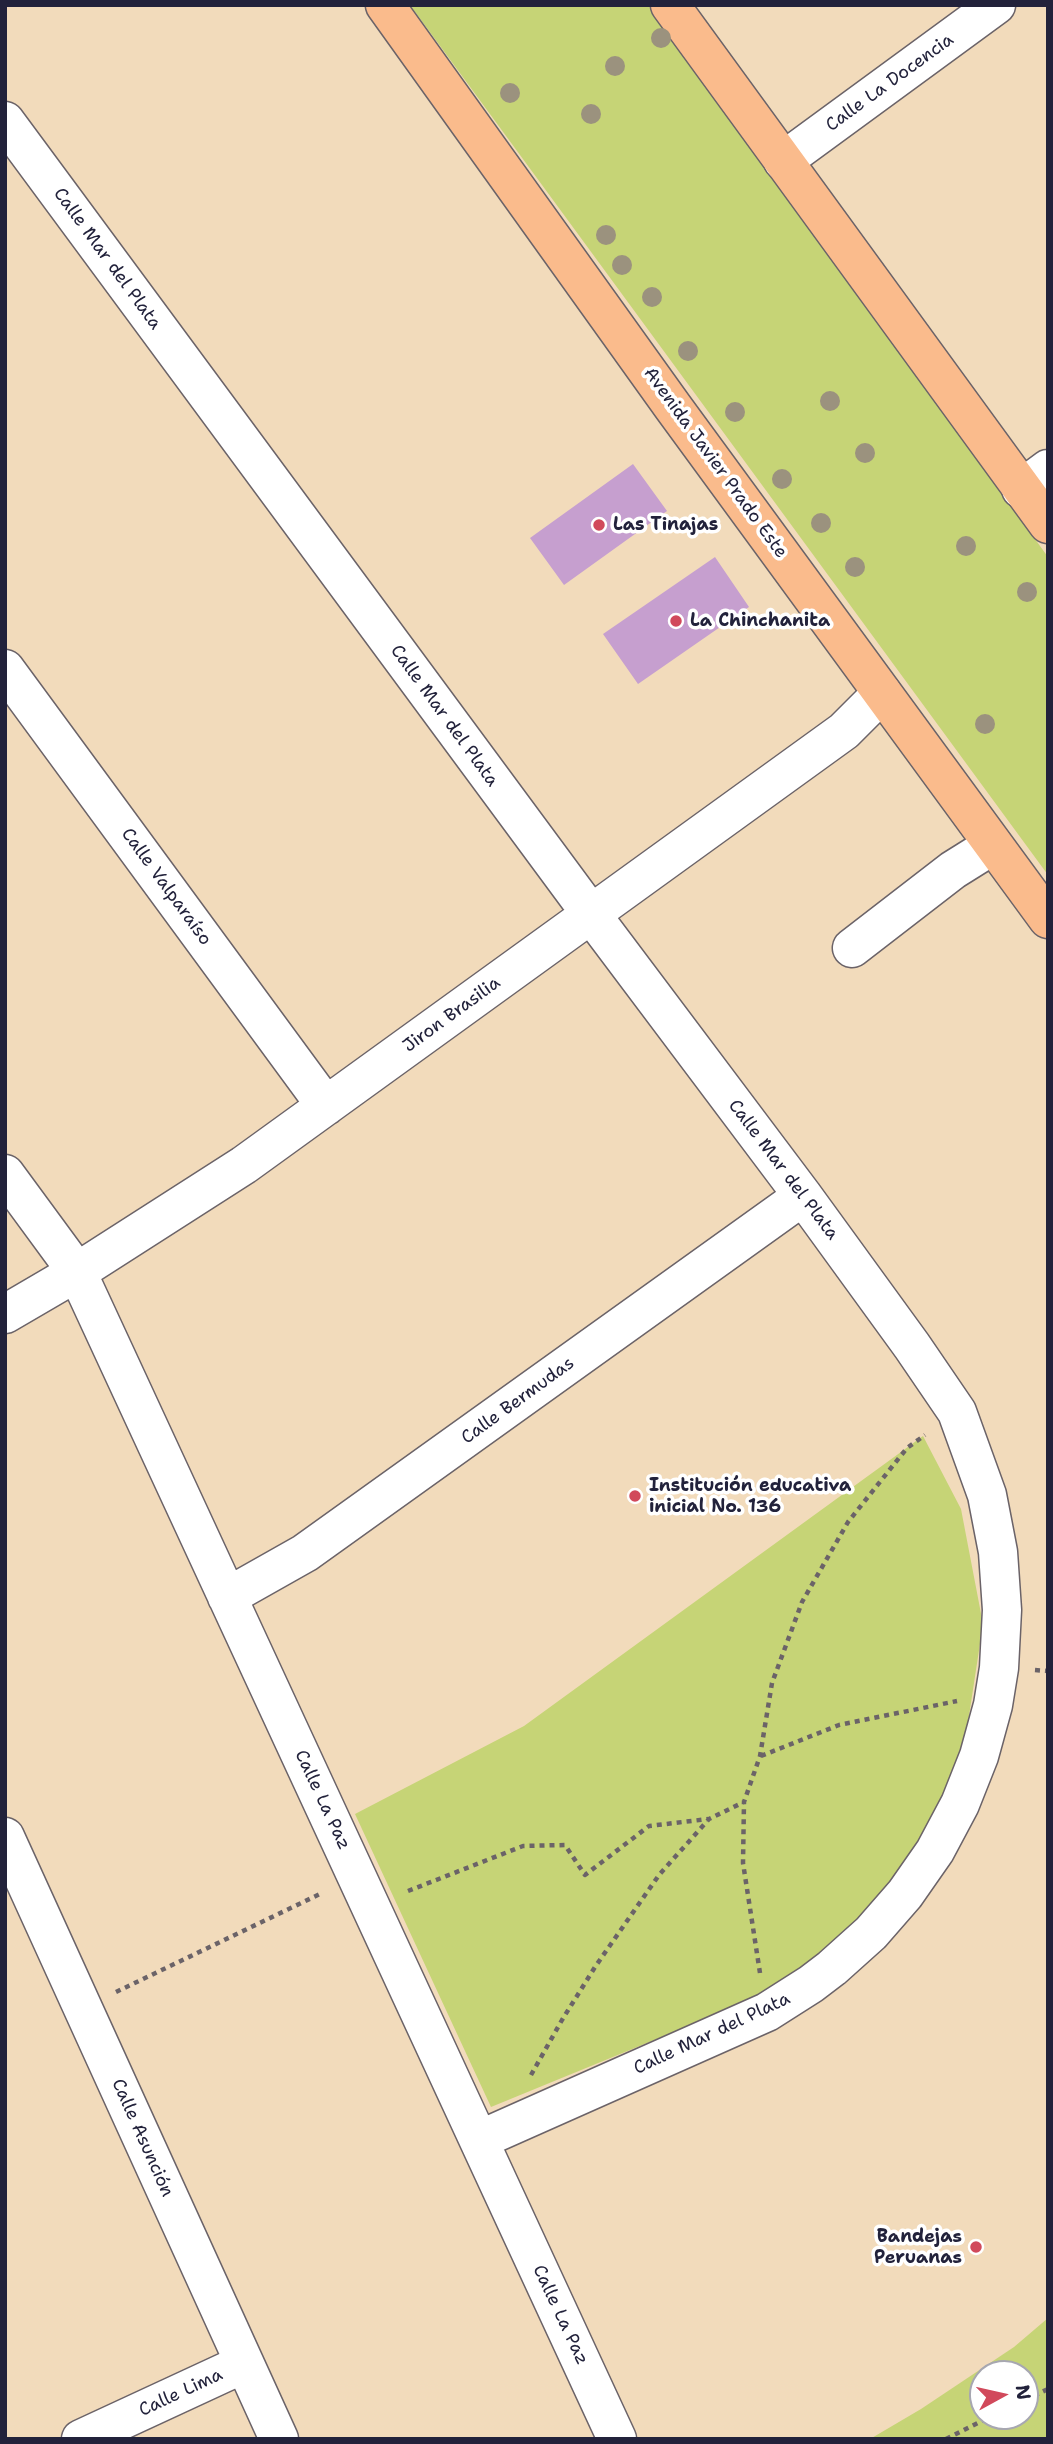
<!DOCTYPE html>
<html>
<head>
<meta charset="utf-8">
<style>
	body { margin:0 }
	#map { position:relative; width:1053px; height:2444px; overflow:hidden; background:#f2dbbb; font-family:"Shantell Sans",sans-serif }
	canvas { display:block }
	.frame { position:absolute; inset:0; border:7px solid #22223b; pointer-events:none }
	.north { position:absolute; left:969px; top:2360px; width:70px; height:70px; box-sizing:border-box; background:#fff; border:2px solid #a7a7b1; border-radius:50%; rotate:82deg; font-size:19px; font-weight:700; line-height:28px; text-align:center; color:#22223b }
	.north::after { content:''; display:block; margin:auto; width:24px; height:32px; background:#d1495b; clip-path:polygon(50% 0,100% 100%,50% 72%,0 100%) }
</style>
</head>
<body>
<div id="map">
<canvas width="1053" height="2444"></canvas>
<div class="frame"></div>
<div class="north">N</div>
</div>
<script>
const ctx = document.querySelector('canvas').getContext('2d');
ctx.lineJoin = 'round';
function fillPath(path, color) { ctx.fillStyle = color; ctx.fill(path, 'evenodd'); }
const poly = rows => new Path2D(rows.map(r => 'M' + r).join(''));
function strokePath(path, color, width, dash) { ctx.strokeStyle = color; ctx.lineWidth = width; ctx.lineCap = dash ? 'butt' : 'round'; ctx.setLineDash(dash || []); ctx.stroke(path); }
function write(font, color, halo, rows, align = 'center') {
  ctx.font = font + ' "Shantell Sans",sans-serif'; ctx.lineWidth = 7; ctx.setLineDash([]); ctx.textBaseline = 'middle'; ctx.strokeStyle = halo; ctx.fillStyle = color; for (const [text, x, y, turn = 0] of rows) {
    ctx.save(); ctx.translate(x, y); ctx.rotate((+turn || 0) * Math.PI / 180); ctx.textAlign = isNaN(turn) ? turn : align; if (halo) ctx.strokeText(text, 0, 0); ctx.fillText(text, 0, 0); ctx.restore();
  }
}
fillPath(poly([
	[410,5,648,5,1048,557,1048,875],
	[923,1436,961,1509,983,1624,965,1742,937,1816,875,1908,781,1988,491,2107,355,1814,524,1726],
	[1048,2318,1048,2439,870,2439,921,2409,1014,2347],
	[983,2374,1025,2374,1025,2416,983,2416]
]), '#c6d476');
fillPath(poly([
	[633,464,667,511,564,585,530,538],
	[715,557,749,607,638,684,603,634]
]), '#c69fcf');
const minor = poly([
	[5,121,591,914,803,1196,912,1346,957,1412,987,1495,998,1552,1002,1610,999,1668,993,1705,979,1756,960,1804,935,1851,905,1894,871,1933,832,1968,811,1984,767,2012,479,2140],
	[783,161,996,5],
	[1021,489,1048,469],
	[5,669,326,1106],
	[852,948,953,870,993,845],
	[5,1174,77,1272,617,2439],
	[5,1314,77,1272,244,1165,844,731,882,693],
	[227,1597,305,1553,803,1196],
	[5,1837,279,2439],
	[81,2439,243,2364]
]);
const major = poly([
	[385,5,673,407,1048,919],
	[670,5,1048,524]
]);
strokePath(minor, '#6b6368', 41);
strokePath(major, '#6b6368', 41);
strokePath(poly([
	[1035,1670,1048,1671],
	[761,1756,839,1725,957,1701],
	[408,1891,523,1846,565,1845,585,1875,649,1826,708,1819],
	[760,1973,743,1863,744,1802,760,1756,772,1683,802,1602,848,1522,907,1448,925,1435],
	[116,1992,322,1893],
	[531,2075,562,2020,595,1967,659,1875,709,1819,744,1802],
	[1025,2400,1048,2389],
	[946,2439,992,2416]
]), '#6b6368', 4.5, [5, 5]);
strokePath(minor, '#fff', 38);
strokePath(major, '#fabb8c', 38);
ctx.fillStyle = '#9b927e';
for (const [x, y] of [
	[661,38],
	[615,66],
	[510,93],
	[591,114],
	[606,235],
	[622,265],
	[652,297],
	[688,351],
	[830,401],
	[735,412],
	[865,453],
	[782,479],
	[821,523],
	[966,546],
	[855,567],
	[1027,592],
	[985,724]
]) { ctx.beginPath(); ctx.arc(x, y, 10, 0, 2 * Math.PI); ctx.fill(); }
for (const [x, y, r, color] of [
	[599,525,7,"#d1495b"],
	[676,621,7,"#d1495b"],
	[635,1496,7,"#d1495b"],
	[976,2247,7,"#d1495b"]
]) { const dot = new Path2D(); dot.arc(x, y, r, 0, 2 * Math.PI); ctx.fillStyle = color; ctx.fill(dot); strokePath(dot, '#fff', 2.5); }
write('18px', '#22223b', '#fff', [
	["Calle La Docencia",890,83,-36],
	["Calle Mar del Plata",107,259,54],
	["Avenida Javier Prado Este",715,463,54],
	["Calle Mar del Plata",444,716,54],
	["Calle Valparaíso",166,887,54],
	["Jiron Brasilia",452,1015,-36],
	["Calle Mar del Plata",783,1170,53],
	["Calle Bermudas",518,1401,-36],
	["Calle La Paz",322,1800,65],
	["Calle Mar del Plata",712,2034,-25],
	["Calle Asunción",142,2138,66],
	["Calle La Paz",560,2315,65],
	["Calle Lima",181,2393,-25]
]);
write('bold 18px', '#22223b', '#fff', [
	["Las Tinajas",613,525],
	["La Chinchanita",690,621],
	["Institución educativa",649,1486],
	["inicial No. 136",649,1507],
	["Bandejas",962,2237,"right"],
	["Peruanas",962,2258,"right"]
], 'left');
</script>
</body>
</html>
